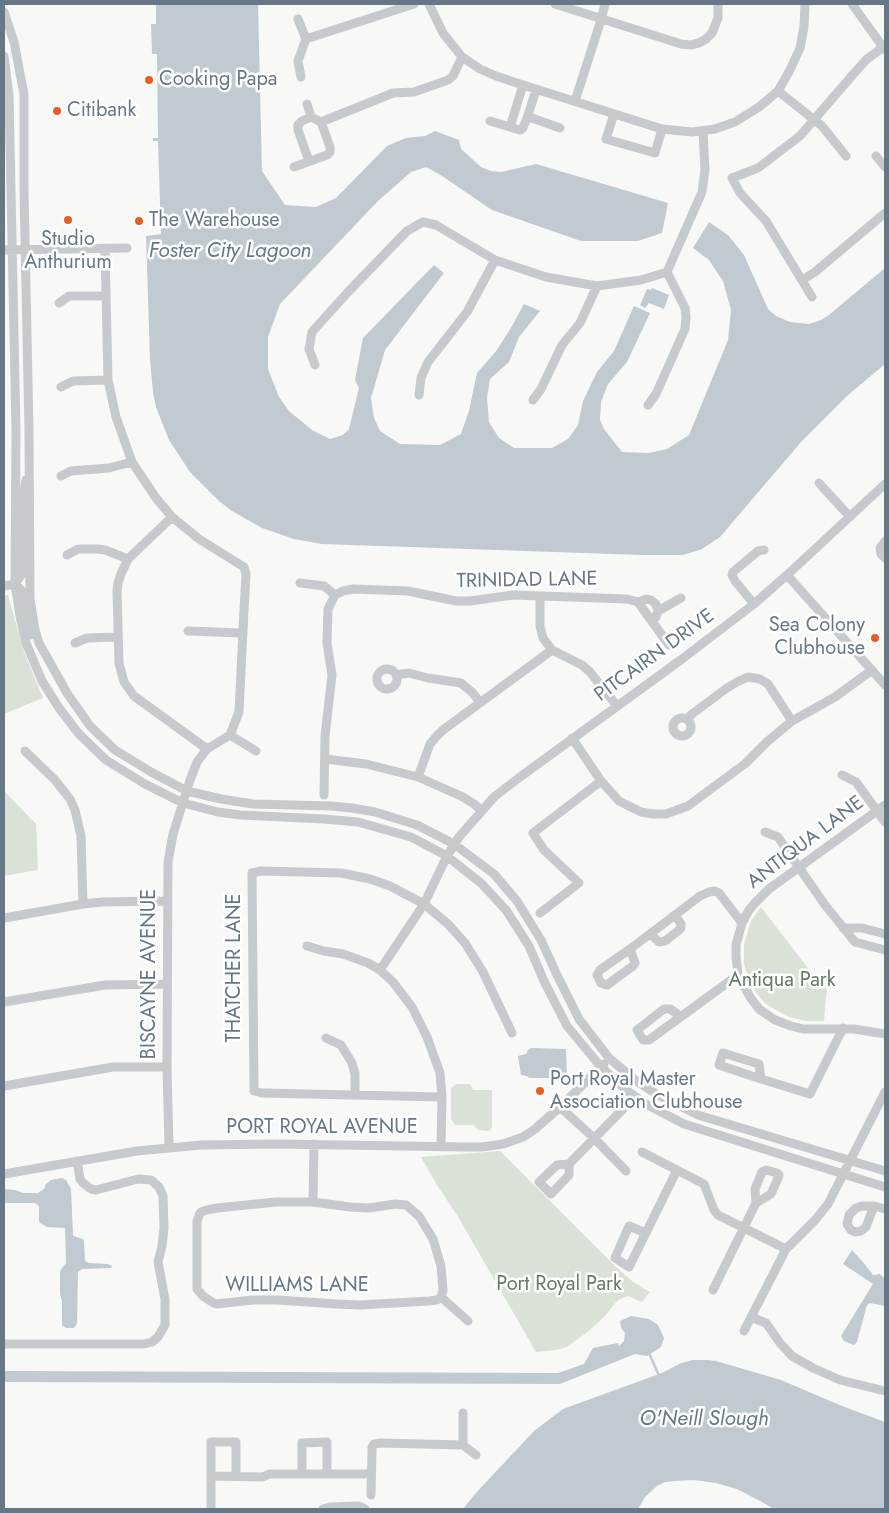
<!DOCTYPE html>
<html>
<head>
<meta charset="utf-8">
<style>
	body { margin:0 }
	#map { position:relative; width:889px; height:1513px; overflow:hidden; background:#f8f8f6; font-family:Jost,sans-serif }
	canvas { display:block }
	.frame { position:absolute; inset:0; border:5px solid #678; pointer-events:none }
</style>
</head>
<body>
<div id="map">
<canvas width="889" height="1513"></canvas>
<div class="frame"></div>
</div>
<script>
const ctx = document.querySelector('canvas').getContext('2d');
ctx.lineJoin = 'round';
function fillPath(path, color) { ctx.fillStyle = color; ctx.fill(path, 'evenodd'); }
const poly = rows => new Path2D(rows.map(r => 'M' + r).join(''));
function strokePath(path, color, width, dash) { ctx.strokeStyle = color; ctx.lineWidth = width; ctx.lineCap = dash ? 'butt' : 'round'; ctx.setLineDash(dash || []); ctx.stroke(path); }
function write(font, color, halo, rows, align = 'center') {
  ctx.font = font + ' Jost,sans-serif'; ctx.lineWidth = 5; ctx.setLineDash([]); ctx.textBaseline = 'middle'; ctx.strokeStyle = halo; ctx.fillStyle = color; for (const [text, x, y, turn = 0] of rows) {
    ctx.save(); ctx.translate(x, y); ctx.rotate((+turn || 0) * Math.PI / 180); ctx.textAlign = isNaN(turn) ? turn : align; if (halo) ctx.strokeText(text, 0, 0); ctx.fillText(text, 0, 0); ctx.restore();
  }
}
fillPath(poly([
	[4,595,8,595,24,652,43,698,4,714],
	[4,791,36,824,38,870,4,876],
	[761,907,810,971,827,987,824,1021,807,1021,789,1017,769,1006,761,999,754,989,748,977,744,963,744,944,751,921],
	[457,1084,470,1084,473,1090,492,1090,492,1127,489,1131,478,1130,473,1125,455,1125,451,1119,451,1088],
	[500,1151,614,1265,633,1282,650,1292,642,1302,628,1296,618,1300,603,1318,585,1334,567,1347,556,1350,536,1352,457,1215,437,1185,421,1157]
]), '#dae1d7');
fillPath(poly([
	[156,4,258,4,262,171,285,205,316,207,336,198,387,146,406,138,425,136,435,131,459,140,461,149,481,167,491,171,501,172,536,164,668,203,662,233,638,241,581,241,492,210,442,176,426,167,411,172,378,201,280,304,268,337,268,369,279,397,289,411,312,430,330,439,343,435,349,429,359,388,355,380,363,338,434,265,444,273,385,350,371,398,374,418,380,431,400,444,440,445,461,434,469,411,477,373,497,350,512,326,524,304,540,311,519,337,509,362,490,379,487,398,489,422,499,438,514,448,552,448,568,439,578,425,583,401,597,372,614,351,634,306,650,313,627,362,608,384,601,402,600,420,604,429,622,452,649,453,667,449,689,435,728,340,731,310,723,281,709,260,693,248,709,222,728,235,744,255,768,309,776,316,790,322,809,324,821,320,829,315,885,268,885,364,847,396,801,442,720,537,702,549,683,555,642,555,322,544,294,539,262,528,232,511,219,501,190,472,169,440,156,407,153,392,150,359,146,236,161,234,158,141,153,141,153,138,158,138,157,54,152,54,151,24,156,24],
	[652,288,669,295,664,309,649,303,645,308,640,305,647,289,651,290],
	[531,1048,566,1049,567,1078,529,1078,527,1076,521,1075,518,1056,526,1054,528,1050],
	[62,1178,66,1180,71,1189,73,1235,76,1237,83,1239,84,1241,85,1261,89,1263,108,1264,112,1266,111,1268,82,1269,78,1272,77,1324,74,1328,66,1328,62,1325,62,1301,60,1294,60,1271,66,1263,65,1228,47,1227,40,1223,39,1221,39,1206,35,1203,4,1203,4,1189,15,1190,23,1193,38,1193,44,1189,46,1184,51,1180],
	[852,1250,863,1262,873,1275,880,1274,884,1278,885,1277,885,1306,870,1303,867,1305,857,1342,854,1345,844,1341,841,1336,873,1284,843,1264],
	[631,1316,649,1319,658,1325,664,1338,661,1347,647,1356,635,1354,560,1384,4,1382,4,1371,558,1373,584,1364,593,1348,618,1343,619,1346,624,1341,625,1333,621,1328,620,1321],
	[693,1360,708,1360,716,1361,781,1380,842,1406,885,1422,885,1509,774,1509,762,1502,737,1489,716,1483,694,1480,675,1481,665,1482,657,1486,645,1497,638,1509,463,1509,475,1494,534,1431,563,1409,662,1373,681,1363]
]), '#c1cad0');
strokePath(poly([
	[649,1353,659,1376]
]), '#c1cad0', 2.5);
strokePath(poly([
	[429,4,443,33,462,57,480,69,496,76,523,85,662,129,692,132,715,129,735,122,759,107,778,91,790,70,800,48,804,27,805,4],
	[555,4,681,44,690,45,699,43,706,39,712,33,718,18,718,4],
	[852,4,885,50],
	[4,12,14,42,24,94,24,190,29,430,30,599,35,630,39,643,67,693,90,726,115,750,151,772,187,791,221,799,253,804,331,806,352,808,375,812,417,825,454,844,494,874,517,901,541,940,557,975,579,1019,609,1058,634,1079,656,1094,698,1115,885,1171],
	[298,19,306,39,298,61,301,77],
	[306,39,414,4],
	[4,56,9,95,16,431,15,584,20,616,26,643,42,681,59,708,79,734,106,760,145,784,183,803,218,812,240,815,324,819,358,822,411,837,447,856,482,884,506,910,529,946,544,981,567,1026,601,1067,626,1090,644,1103,684,1124,885,1187],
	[536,90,528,115,529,117,560,128],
	[778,91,822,126,846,156],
	[575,101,601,20,605,4],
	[307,104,311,117],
	[614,114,606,139,655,153,662,129],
	[490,121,520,130,523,128,528,115],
	[510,127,523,85],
	[876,156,885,167],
	[309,161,298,130,298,125,302,121,311,117,321,122],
	[294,167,327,155,330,152,330,147,321,122,393,93,414,92,448,80,453,76,462,57],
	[105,249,108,380,116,417,132,462,156,498,172,517,199,539,244,567,246,574,244,610,239,712,230,735,207,749,197,762,190,780,173,834,168,862,167,1067,169,1147],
	[4,250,127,248],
	[667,272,702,192,705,170,703,131],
	[802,280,815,272,885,213],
	[812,297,766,221,740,193,732,178,758,168,800,136,856,71,867,59,882,48],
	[59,303,69,296,105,296],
	[315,365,309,349,312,332,348,292,407,231,423,222,436,225,495,260,546,277,597,286,641,280,667,272],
	[61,387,73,381,108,380],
	[419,395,421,378,428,362,467,312,495,260],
	[533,400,541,389,562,345,580,323,597,286],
	[648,405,656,394,685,329,686,317,685,308,667,272],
	[61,476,71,471,109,468,132,462],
	[819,483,850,517],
	[172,517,128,559,121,574,118,583,117,591,119,663,124,682,134,696,207,749],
	[885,541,880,548,881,554,885,558],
	[67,555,78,549,98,549,105,550,128,559],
	[787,575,885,685],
	[300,583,324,586,335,595,343,591,353,589,408,591,456,601,470,601,513,595,627,599,638,602,669,645],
	[15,584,22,574,23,497,26,480],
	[4,586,15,584],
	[17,586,21,590,24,598,25,611,31,635],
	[540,596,540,626,543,638,552,650,582,665,590,672,617,706],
	[638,602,647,599,651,600,656,604,658,611,656,617,652,621],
	[754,604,735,581,732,575,733,572,758,551,764,550],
	[658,611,681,598],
	[188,631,242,633],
	[75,643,87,638,117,637],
	'377 679a10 10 0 1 1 20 0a10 10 0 1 1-20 0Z',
	[396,675,409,673,428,678,461,683,473,693,480,703],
	'673 727a9 9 0 1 1 18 0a9 9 0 1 1-18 0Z',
	[687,719,692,714,727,688,737,682,748,677,760,679,768,684,792,721],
	[230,735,256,751],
	[572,738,601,781,619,801,641,812,653,814,666,814,688,806,746,763,768,741,792,721,835,697,872,670],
	[25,751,55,780,70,799,75,810,81,836,83,904],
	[325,759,366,764,418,777,463,797,474,804,482,811],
	[842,775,856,782,885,822],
	[418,777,430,744,436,737,443,730,552,650],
	[324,795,325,736,332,675,327,643,328,609,335,595],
	[885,805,769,889,755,903,749,910,742,923,736,945,736,957,738,975,750,997,759,1009,775,1020,791,1026,803,1029,854,1029,885,1034],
	[765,832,778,837,825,905,855,942,885,950],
	[540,913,579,883,544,850,533,833,601,781],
	[4,918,83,904,102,902,167,901],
	[843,928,862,928,885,934],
	[650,934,659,942,665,941,678,931,681,928,681,924,675,915],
	[307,946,324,951,343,954,368,963,380,970,393,982,412,1007,427,1037,440,1073,442,1097,441,1147],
	[630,949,634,960,635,963,633,966,607,985,601,983,597,975,600,970,630,949,675,915,700,896,709,892,715,891,719,893,742,923],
	[380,970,424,904,447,856,459,837,494,797,520,777,682,659,754,604,787,575,885,484],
	[4,1002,105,985,167,984],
	[680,1016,670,1009,664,1009,637,1030,643,1040,649,1040,738,975],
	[326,1038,341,1045,352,1063,355,1074,355,1094],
	[761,1079,719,1065,723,1053,759,1064,761,1079,810,1094,843,1028],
	[4,1086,113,1067,167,1067],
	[442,1097,262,1093,254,1091,252,873,261,871,341,873,370,879,390,886,424,904,448,924,465,943,483,972,512,1033],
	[560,1107,595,1139,626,1171],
	[642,1152,704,1184,714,1210,718,1215,786,1249],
	[569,1164,569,1175,551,1194,539,1182,557,1165,569,1164,623,1109],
	[4,1174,137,1151,201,1145,277,1144,465,1147,482,1147,503,1144,523,1137,535,1129,560,1107,604,1064],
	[313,1202,314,1144],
	[874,1206,866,1227,861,1231,855,1232,851,1230,847,1224,849,1215,856,1208,862,1206,874,1206,885,1209],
	[646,1233,629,1226,615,1258,629,1267,677,1170],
	[713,1290,756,1203,755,1189,762,1172,766,1170,777,1173,779,1175,778,1178,771,1194,756,1203],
	[441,1297,437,1300,429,1301,360,1305,337,1304,277,1300,253,1300,216,1304,212,1302,203,1296,197,1289,197,1222,199,1215,201,1212,207,1210,217,1208,276,1202,313,1202,350,1207,369,1208,395,1204,406,1205,419,1216,433,1239,441,1266,443,1290,441,1297,468,1321],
	[751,1317,766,1323,780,1343,792,1356,813,1368,840,1380,885,1391],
	[744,1331,786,1249,816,1219,828,1204,885,1092],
	[4,1344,144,1344,152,1342,158,1337,165,1325,165,1299,158,1262,162,1246,164,1228,163,1196,159,1187,151,1180,138,1179,96,1190,91,1189,83,1183,80,1179,77,1161],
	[463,1413,463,1445],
	[302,1474,302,1443,327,1442,327,1474],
	[211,1476,211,1442,236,1442,236,1476],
	[371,1495,372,1451,372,1447,374,1444,381,1443,463,1445,476,1455],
	[211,1509,211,1476,263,1477,269,1474,371,1474],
	[323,1509,330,1507,359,1506,365,1509]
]), '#c6cacd', 9);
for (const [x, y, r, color] of [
	[149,80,5,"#e95d25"],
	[57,111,5,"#e95d25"],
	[68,220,5,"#e95d25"],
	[139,221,5,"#e95d25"],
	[875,638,5,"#e95d25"],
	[540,1091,5,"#e95d25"]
]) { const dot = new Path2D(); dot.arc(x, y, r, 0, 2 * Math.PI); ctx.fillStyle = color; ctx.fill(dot); strokePath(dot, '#fff', 2); }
write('20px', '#678', '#fff', [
	["Cooking Papa",159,80],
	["Citibank",67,111],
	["The Warehouse",149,221],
	["Studio",68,240,"center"],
	["Anthurium",68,263,"center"],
	["Sea Colony",865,626,"right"],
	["Clubhouse",865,649,"right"],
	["Port Royal Master",550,1080],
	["Association Clubhouse",550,1103]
], 'left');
write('20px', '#678', '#fff', [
	["TRINIDAD LANE",527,581,-1],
	["PITCAIRN DRIVE",655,656,-36],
	["ANTIQUA LANE",806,843,-37],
	["THATCHER LANE",235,968,-90],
	["BISCAYNE AVENUE",150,974,-90],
	["PORT ROYAL AVENUE",322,1128],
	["WILLIAMS LANE",297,1286]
]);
write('20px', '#657a62', '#fff', [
	["Antiqua Park",782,981],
	["Port Royal Park",559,1285]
]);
write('italic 21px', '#637883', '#fff', [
	["Foster City Lagoon",230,252],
	["O'Neill Slough",704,1420]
]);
</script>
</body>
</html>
